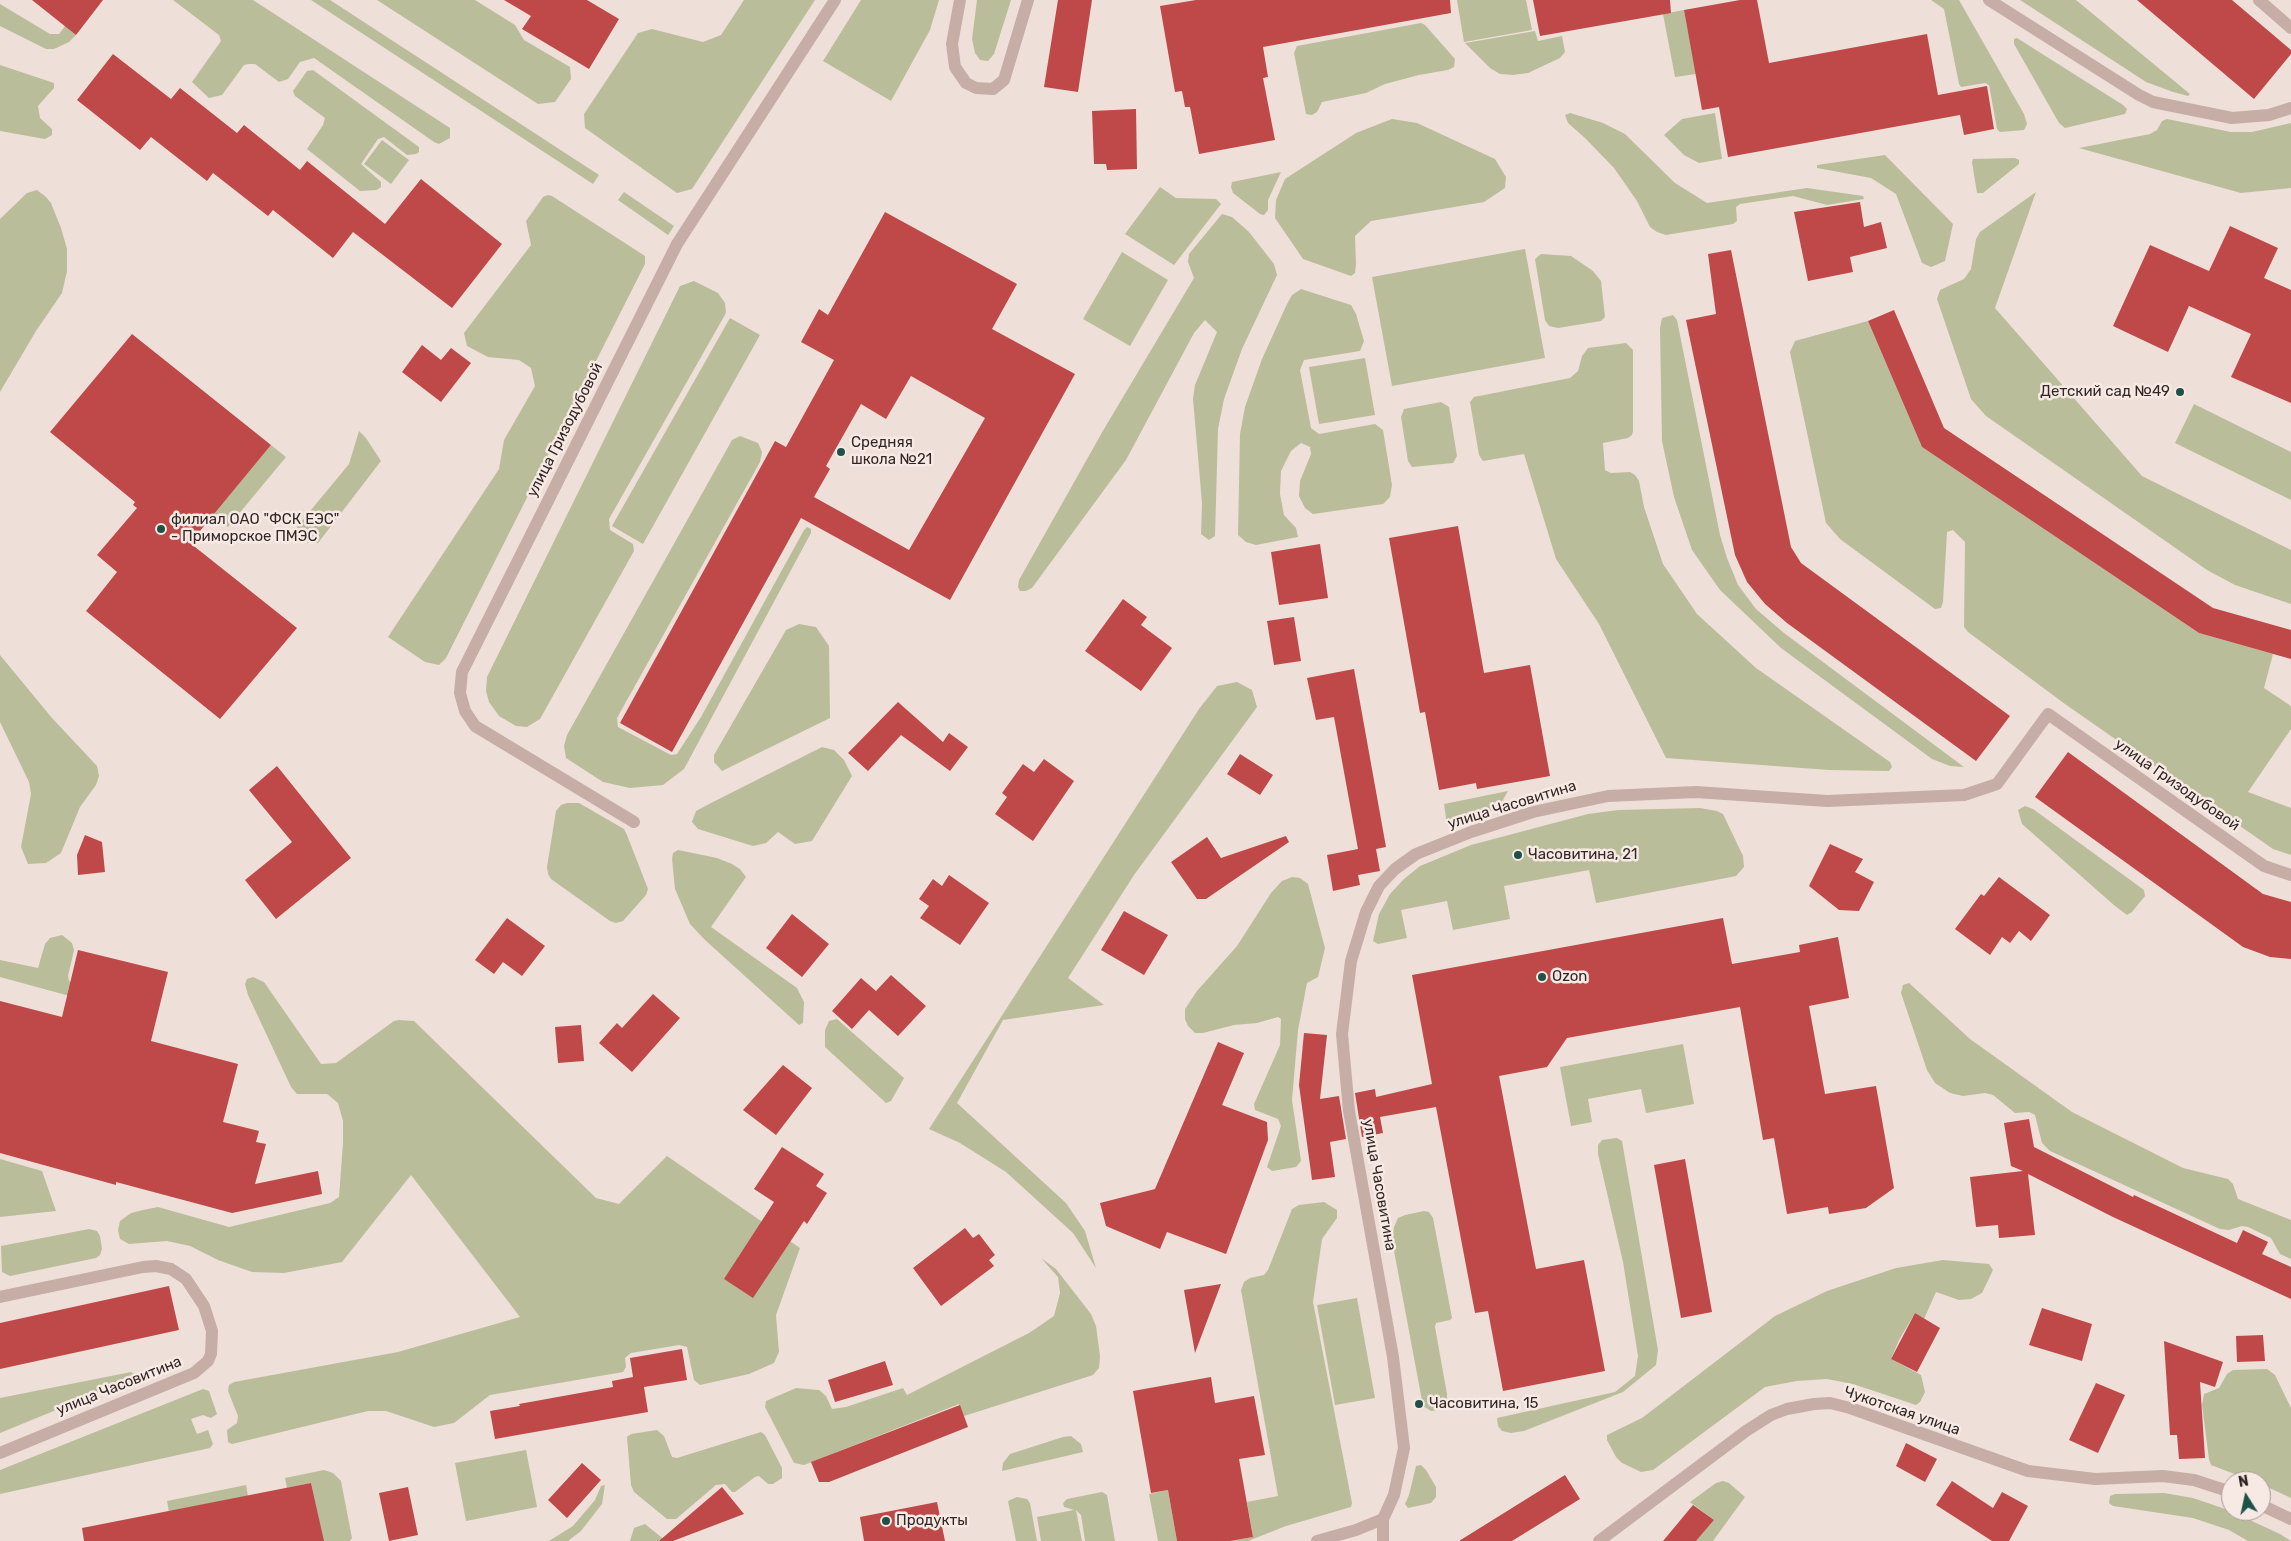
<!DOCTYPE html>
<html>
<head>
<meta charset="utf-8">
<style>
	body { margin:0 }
	#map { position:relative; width:2291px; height:1541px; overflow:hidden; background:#efdfd9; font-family:Rubik,sans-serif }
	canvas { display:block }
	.north { position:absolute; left:2221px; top:1471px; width:50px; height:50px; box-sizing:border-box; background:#f7eae5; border:1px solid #a99c99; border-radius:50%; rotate:350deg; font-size:14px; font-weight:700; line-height:20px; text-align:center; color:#332726 }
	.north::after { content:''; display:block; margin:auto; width:18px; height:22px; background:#1f5148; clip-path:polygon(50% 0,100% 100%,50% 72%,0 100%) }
</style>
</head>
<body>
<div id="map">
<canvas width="2291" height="1541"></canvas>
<div class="north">N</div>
</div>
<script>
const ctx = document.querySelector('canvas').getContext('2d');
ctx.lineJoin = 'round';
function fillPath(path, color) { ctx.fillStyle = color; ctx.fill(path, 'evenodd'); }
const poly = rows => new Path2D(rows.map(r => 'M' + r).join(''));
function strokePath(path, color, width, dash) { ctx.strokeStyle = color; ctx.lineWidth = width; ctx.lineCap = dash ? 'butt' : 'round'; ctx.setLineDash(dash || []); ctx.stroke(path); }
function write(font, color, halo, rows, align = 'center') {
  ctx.font = font + ' Rubik,sans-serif'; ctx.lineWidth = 5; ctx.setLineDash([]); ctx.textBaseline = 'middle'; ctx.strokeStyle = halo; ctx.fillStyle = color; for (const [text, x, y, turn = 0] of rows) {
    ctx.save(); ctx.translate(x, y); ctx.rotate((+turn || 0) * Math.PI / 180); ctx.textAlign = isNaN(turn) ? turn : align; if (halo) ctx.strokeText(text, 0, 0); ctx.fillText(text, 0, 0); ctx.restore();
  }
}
fillPath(poly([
	[173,0,253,0,450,128,450,138,439,144,434,142,314,58,300,62,288,79,279,82,255,64,249,64,244,65,222,95,209,98,192,82,221,41,219,35],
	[311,0,330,0,599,175,593,184],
	[377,0,475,0,515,25,524,40,570,67,571,79,555,102,538,104],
	[744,0,815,0,692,189,677,193,585,128,584,114,638,33,652,29,703,42,721,35],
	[861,0,939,0,930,30,891,101,823,61],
	[977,0,1011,0,994,54,988,61,980,60,975,53,972,39],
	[1457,0,1526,0,1532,30,1464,42],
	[1931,0,1959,0,2024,114,2027,124,2024,130,2000,132,1997,129,1989,85,1985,83,1961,87,1959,84,1944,9],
	[2020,0,2076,0,2190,94,2188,96,2173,92,2146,82],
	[0,4,50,34,59,34,65,26,76,35,69,42,54,49,46,49,0,26],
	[1684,10,1696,74,1675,77,1663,14],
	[1421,23,1425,25,1455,59,1454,67,1448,70,1419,75,1385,84,1366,93,1322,102,1317,112,1312,115,1306,114,1294,53,1297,46],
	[1535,31,1538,41,1562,36,1565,52,1560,58,1528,73,1513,75,1500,74,1490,68,1465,43],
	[2017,38,2123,105,2127,109,2125,114,2065,128,2059,123,2014,44,2014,39],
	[0,65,54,83,54,88,38,106,40,118,52,129,52,135,45,139,0,131],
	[313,70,419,147,419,152,416,154,407,155,384,137,378,139,361,164,381,182,381,187,377,190,360,191,307,149,323,125,325,118,295,96,293,91,307,71],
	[1570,113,1603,123,1625,134,1675,183,1707,203,1807,188,1863,196,1864,199,1827,205,1793,196,1740,204,1736,207,1737,221,1733,224,1666,235,1657,232,1650,227,1637,201,1614,168,1585,138,1568,123,1565,115],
	[1715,113,1722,159,1699,163,1684,155,1664,135,1682,119],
	[1392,119,1417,123,1495,159,1506,177,1505,188,1484,202,1371,221,1355,236,1356,264,1355,273,1351,276,1303,259,1275,218,1276,200,1285,179,1356,133],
	[2167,119,2231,132,2252,132,2291,123,2291,188,2241,193,2079,148,2150,134,2157,130,2162,121],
	[382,140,409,160,391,184,364,164],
	[1885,155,1953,224,1945,261,1931,267,1922,263,1896,194,1871,178,1817,168,1817,165],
	[2015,158,2019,160,2019,164,1983,193,1977,193,1972,162,1973,159],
	[1281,172,1268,200,1268,210,1264,215,1260,214,1233,193,1231,187,1232,182],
	[1160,187,1176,198,1216,199,1221,204,1174,265,1125,234],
	[37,190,46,197,51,203,61,228,67,249,67,271,62,293,36,331,0,392,0,219,27,193],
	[624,192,674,226,668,235,618,200],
	[2036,192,1995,308,2142,476,2291,550,2291,604,2235,585,2207,570,1986,416,1971,399,1937,299,1940,290,1964,279,1971,269,1976,239,1980,232],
	[548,195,552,196,645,256,645,264,446,658,439,665,425,662,388,637,499,469,504,440,535,386,531,368,519,360,488,357,467,346,464,333,531,245,526,221,543,197],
	[1222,214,1232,217,1249,232,1274,264,1277,275,1242,349,1224,399,1218,429,1215,536,1209,540,1201,534,1202,503,1193,399,1195,385,1217,332,1205,320,1194,333,1126,460,1032,588,1026,591,1020,591,1018,587,1019,580,1104,429,1194,278,1188,262,1189,254],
	[1525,249,1545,358,1392,386,1372,277],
	[1122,252,1168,280,1130,346,1083,319],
	[1541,254,1571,256,1593,271,1601,281,1605,317,1601,321,1558,328,1549,326,1545,320,1535,259],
	[694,281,718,293,725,303,726,313,609,519,610,530,633,544,634,551,540,719,527,727,516,726,499,716,489,702,486,691,487,677,680,286],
	[1301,289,1351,305,1356,314,1364,341,1360,351,1304,360,1300,370,1311,428,1319,434,1375,424,1383,430,1392,485,1390,497,1383,504,1313,514,1305,508,1299,496,1300,481,1311,454,1310,447,1301,443,1291,451,1281,471,1280,494,1284,515,1296,528,1298,537,1256,545,1246,542,1238,535,1240,434,1245,407,1262,359,1287,304,1292,295],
	[1673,315,1677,320,1720,535,1727,558,1738,585,1756,609,1784,633,1964,767,1950,766,1932,759,1781,648,1720,590,1692,550,1674,497,1662,441,1660,328,1662,318],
	[730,318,760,335,643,544,612,526],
	[1868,321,1922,447,2199,633,2273,654,2264,688,2291,706,2291,729,2248,792,2291,808,2291,855,2273,849,2065,704,1968,632,1964,627,1965,542,1953,530,1947,532,1943,602,1941,608,1935,609,1840,539,1826,523,1790,352,1795,341],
	[1626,343,1633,350,1633,431,1632,435,1628,438,1603,443,1605,470,1611,473,1630,472,1635,475,1639,481,1644,507,1663,564,1697,614,1756,668,1890,762,1892,767,1889,771,1829,770,1666,758,1599,624,1556,559,1524,454,1483,461,1479,455,1470,402,1474,397,1570,378,1578,371,1582,356,1588,348],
	[1365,358,1375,415,1319,424,1309,367],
	[1441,402,1449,407,1457,456,1453,463,1412,467,1408,461,1401,417,1404,409],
	[2194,404,2291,452,2291,500,2175,443],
	[359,431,366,438,381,461,318,543,308,543,300,537,297,527,349,464],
	[740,436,758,443,762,452,760,462,617,718,618,727,671,755,677,754,701,717,804,530,807,527,811,529,811,533,684,769,663,785,630,788,603,782,566,758,564,746,567,735,732,440],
	[271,445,286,457,228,527,213,514],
	[799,624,816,627,829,646,830,718,722,771,714,762,714,755,786,630],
	[0,655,52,718,97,766,99,776,96,785,80,807,61,853,46,863,28,864,21,847,31,794,29,782,0,722],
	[1237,682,1252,690,1257,707,1134,875,1068,978,1104,1005,1003,1020,957,1103,1066,1203,1085,1231,1096,1268,1073,1233,1006,1172,960,1143,929,1129,1199,709,1217,686],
	[822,747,834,750,844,760,852,776,812,841,795,844,778,832,766,843,753,846,698,829,692,822,696,811,711,803],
	[1508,791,1498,809,1447,825,1444,804],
	[567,803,579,803,624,829,627,835,648,889,646,895,623,921,616,923,610,921,551,879,548,874,547,867,556,811,561,805],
	[2025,806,2033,809,2144,890,2145,896,2132,912,2127,915,2115,906,2022,824,2018,810],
	[1700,808,1717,811,1723,814,1743,856,1744,867,1736,876,1596,903,1589,870,1504,886,1510,919,1453,930,1447,901,1401,910,1407,938,1378,944,1373,941,1379,914,1390,894,1404,879,1420,866,1471,845,1588,814,1618,810],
	[678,850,717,858,732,864,740,869,746,877,711,927,797,988,804,1002,803,1023,799,1025,705,940,690,924,675,889,672,859,673,853],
	[1292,877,1300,878,1308,884,1325,948,1318,977,1307,983,1298,1030,1292,1100,1301,1161,1296,1167,1272,1171,1267,1167,1281,1126,1278,1119,1255,1110,1254,1104,1280,1045,1281,1019,1278,1017,1257,1023,1234,1025,1203,1033,1195,1033,1188,1026,1185,1019,1185,1009,1197,991,1237,946,1271,893,1282,881],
	[62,935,72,943,74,950,68,976,69,981,143,1016,0,977,0,960,38,968,45,944,50,938],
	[253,977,264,982,321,1064,336,1063,394,1021,399,1020,414,1021,596,1198,619,1204,667,1156,800,1248,776,1315,779,1352,774,1363,749,1374,700,1385,694,1380,687,1347,679,1345,631,1353,625,1358,626,1367,623,1372,490,1395,454,1423,434,1427,386,1411,368,1411,232,1444,228,1442,227,1430,237,1423,238,1416,228,1391,229,1385,234,1382,398,1352,520,1317,411,1175,342,1262,284,1273,252,1272,218,1260,190,1246,167,1241,129,1244,120,1239,118,1230,120,1221,131,1213,143,1210,158,1207,229,1227,330,1203,339,1197,343,1143,343,1121,338,1103,327,1094,297,1094,291,1087,248,995,245,984,247,979],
	[1909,983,1970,1039,2072,1112,2183,1168,2228,1179,2233,1184,2238,1199,2291,1220,2291,1259,2280,1254,2271,1238,2248,1227,2242,1226,2229,1230,2220,1229,2050,1151,2042,1143,2035,1115,2029,1112,2015,1113,1993,1095,1985,1093,1963,1096,1950,1093,1935,1083,1927,1070,1901,993,1903,985],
	[837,1019,904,1078,891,1101,886,1103,825,1047,825,1030,829,1021],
	[1683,1044,1694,1104,1646,1113,1641,1089,1588,1099,1592,1122,1571,1126,1560,1067],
	[1617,1138,1622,1141,1658,1350,1656,1365,1623,1392,1524,1431,1511,1433,1502,1431,1498,1426,1497,1418,1615,1392,1635,1376,1638,1356,1623,1262,1598,1154,1598,1145,1602,1140],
	[0,1159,42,1171,56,1211,0,1217],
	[1324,1202,1337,1210,1337,1218,1322,1239,1313,1302,1352,1503,1351,1507,1286,1526,1248,1541,1230,1541,1253,1537,1247,1502,1278,1496,1241,1290,1244,1282,1250,1278,1264,1275,1268,1270,1292,1209,1299,1205],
	[1424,1211,1429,1212,1433,1218,1452,1318,1450,1320,1436,1323,1435,1327,1447,1394,1447,1405,1439,1410,1431,1411,1423,1406,1392,1240,1394,1227,1398,1218,1405,1215],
	[89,1229,97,1231,100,1236,102,1249,100,1255,96,1258,10,1276,2,1272,1,1246],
	[1041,1258,1056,1269,1091,1314,1096,1326,1100,1356,1099,1368,1093,1375,964,1416,959,1404,804,1465,794,1463,765,1407,766,1401,796,1388,819,1390,826,1396,832,1409,846,1407,903,1388,907,1395,1029,1333,1054,1316,1060,1293,1058,1277],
	[1943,1260,1989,1264,1993,1270,1982,1293,1971,1299,1959,1300,1936,1292,1924,1319,1915,1313,1899,1340,1891,1359,1921,1375,1925,1392,1920,1402,1916,1405,1853,1384,1827,1379,1797,1381,1765,1387,1653,1470,1641,1472,1622,1463,1616,1457,1607,1440,1607,1435,1642,1418,1775,1316,1827,1291,1896,1268],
	[1357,1298,1375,1398,1335,1405,1317,1305],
	[2267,1369,2275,1375,2291,1408,2291,1498,2261,1484,2261,1481,2253,1481,2211,1465,2209,1459,2202,1405,2204,1394,2219,1388,2227,1374,2233,1370],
	[131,1372,134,1374,134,1378,0,1433,0,1398],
	[203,1389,209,1391,217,1414,211,1418,203,1415,191,1419,197,1434,208,1430,213,1444,210,1448,0,1494,0,1470],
	[657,1430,664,1436,672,1457,677,1458,761,1432,765,1435,782,1468,782,1478,773,1484,768,1484,759,1476,755,1477,735,1492,732,1492,725,1484,716,1485,676,1519,667,1519,634,1492,631,1485,627,1437,631,1434],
	[1071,1436,1081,1444,1083,1452,1002,1471,1003,1463,1010,1454,1063,1437],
	[526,1450,537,1507,466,1521,455,1463],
	[1421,1465,1426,1470,1436,1487,1436,1497,1431,1503,1408,1508,1405,1504,1409,1495,1416,1466],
	[324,1470,333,1473,341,1481,352,1538,350,1541,313,1541,323,1539,311,1483,287,1488,285,1478],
	[1723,1481,1729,1483,1745,1497,1713,1541,1696,1541,1714,1520,1690,1502,1716,1483],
	[246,1485,248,1496,169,1512,167,1501],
	[605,1485,602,1504,581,1531,568,1541,549,1541,573,1526,595,1500,601,1486],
	[1168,1490,1177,1541,1158,1541,1149,1494],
	[1102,1492,1107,1495,1115,1541,1085,1541,1081,1515,1076,1510,1082,1541,1041,1541,1037,1517,1074,1510,1064,1507,1063,1503,1067,1499],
	[2164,1493,2193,1498,2228,1510,2280,1534,2291,1541,2248,1541,2229,1530,2193,1518,2113,1506,2109,1503,2110,1496,2115,1494],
	[1017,1497,1027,1499,1030,1503,1037,1541,1016,1541,1008,1501],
	[645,1524,666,1541,630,1541,634,1528]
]), '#babd9a');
fillPath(poly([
	[32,0,103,0,76,35],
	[504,0,587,0,619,19,589,69,522,29,531,16],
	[1058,0,1092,0,1078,92,1044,87],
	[1196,0,1450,0,1451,13,1263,47,1268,77,1263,78,1275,140,1199,154,1190,107,1185,107,1182,91,1175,92,1160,6],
	[1533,0,1670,0,1671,13,1540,36],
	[1740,0,1757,0,1769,63,1927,34,1938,95,1987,86,1994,129,1964,135,1960,115,1728,157,1719,107,1702,110,1684,10],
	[2137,0,2232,0,2291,50,2291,54,2254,99],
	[113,54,171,99,180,88,237,133,244,125,300,170,307,161,385,224,421,179,502,244,452,308,353,232,333,258,273,210,268,216,213,173,207,181,151,137,140,150,77,100],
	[1136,109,1137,169,1107,170,1106,164,1094,164,1092,111],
	[1860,202,1864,227,1881,222,1887,248,1850,257,1853,272,1808,281,1794,212],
	[885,212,1017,284,992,329,1075,374,950,600,801,518,672,752,620,723,775,441,786,447,834,360,801,342,819,309,828,315],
	[911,376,985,418,909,550,814,497,830,469,826,466,861,404,886,419],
	[2230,226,2278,248,2264,278,2291,290,2291,403,2231,377,2251,334,2189,306,2168,352,2113,326,2150,245,2209,271],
	[1731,250,1791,547,1801,563,2010,716,1976,761,1787,623,1765,604,1747,582,1735,555,1686,320,1716,314,1708,254],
	[1894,310,1944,428,2213,608,2291,630,2291,659,2199,633,1922,447,1868,321],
	[132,334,271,445,190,543,297,628,220,719,86,611,117,572,97,555,137,508,133,505,135,502,50,432],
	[422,345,441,360,451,348,471,363,441,402,402,372],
	[1458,526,1484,673,1530,665,1550,776,1477,789,1476,783,1439,790,1425,712,1420,713,1389,538],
	[1320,544,1328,598,1279,605,1271,552],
	[1123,599,1147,617,1141,625,1172,648,1141,691,1085,651],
	[1294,617,1301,661,1274,665,1267,621],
	[1354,669,1386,847,1376,849,1380,871,1358,875,1360,885,1333,891,1327,855,1358,849,1334,717,1316,720,1307,678],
	[898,702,943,742,949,733,968,747,950,771,901,735,868,771,848,753],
	[2068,752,2263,894,2291,902,2291,959,2270,957,2243,947,2035,797],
	[1240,754,1273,775,1260,795,1227,774],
	[1044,759,1074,781,1033,841,995,814,1007,797,1002,793,1023,764,1034,772],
	[277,766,351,858,276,919,245,880,292,842,249,790],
	[85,835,102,842,105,872,78,875,77,855],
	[1286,836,1289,842,1206,899,1197,899,1171,862,1207,837,1221,858],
	[1830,844,1863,859,1855,872,1874,882,1859,911,1839,910,1809,886],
	[949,875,989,903,960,945,920,918,929,906,919,899,933,879,942,886],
	[1999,877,2050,915,2031,941,2019,931,2010,943,2002,937,1990,955,1955,929,1981,894,1984,896],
	[1124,911,1168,935,1144,975,1101,950],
	[792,914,829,944,802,977,766,948],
	[507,918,545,946,522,976,503,962,494,974,475,960],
	[1723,918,1732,964,1800,952,1799,945,1838,937,1849,998,1809,1006,1825,1094,1876,1086,1894,1188,1866,1208,1829,1214,1828,1207,1787,1214,1774,1138,1763,1140,1740,1007,1567,1038,1547,1067,1499,1076,1536,1269,1584,1260,1605,1371,1503,1391,1488,1311,1475,1313,1436,1107,1380,1117,1383,1133,1362,1137,1355,1093,1375,1089,1376,1097,1432,1084,1412,975],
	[78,950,168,972,151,1041,238,1064,223,1122,259,1131,256,1142,266,1144,255,1184,318,1171,322,1194,232,1213,116,1182,116,1185,0,1153,0,1001,62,1017],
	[891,975,926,1006,898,1036,869,1010,852,1029,832,1011,861,978,876,991],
	[653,994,680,1018,632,1072,599,1043,617,1023,622,1028],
	[581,1025,584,1061,558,1063,555,1027],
	[1304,1033,1327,1035,1320,1099,1339,1096,1346,1139,1330,1142,1335,1177,1312,1180,1299,1085],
	[1218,1042,1244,1053,1222,1105,1267,1122,1268,1140,1226,1254,1167,1232,1160,1249,1106,1226,1100,1203,1155,1189],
	[783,1065,812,1088,776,1135,743,1110],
	[2029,1119,2034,1147,2133,1197,2134,1195,2237,1243,2243,1230,2268,1242,2262,1254,2291,1267,2291,1299,2113,1217,2028,1174,2035,1235,1999,1238,1998,1225,1976,1227,1970,1177,2023,1171,2011,1166,2004,1123],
	[782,1147,824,1174,816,1186,827,1193,807,1224,804,1221,753,1298,724,1279,774,1202,754,1189],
	[1685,1159,1712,1312,1681,1318,1654,1165],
	[965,1228,973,1238,979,1234,995,1255,989,1260,994,1266,941,1306,913,1268],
	[1221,1284,1195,1353,1184,1290],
	[169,1286,179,1330,0,1369,0,1323],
	[2042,1308,2092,1324,2082,1361,2029,1345],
	[1915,1313,1940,1328,1917,1372,1891,1359],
	[2263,1335,2265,1361,2237,1362,2236,1336],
	[2164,1341,2223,1362,2215,1387,2200,1382,2205,1458,2179,1459,2177,1435,2170,1435],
	[682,1349,687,1380,644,1387,648,1412,495,1439,490,1411,520,1406,519,1404,613,1387,612,1381,633,1377,630,1358],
	[885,1361,893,1385,835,1402,828,1380],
	[1211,1377,1215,1403,1254,1396,1265,1455,1239,1459,1253,1537,1230,1541,1177,1541,1168,1490,1151,1493,1133,1391],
	[2096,1383,2125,1395,2098,1453,2069,1440],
	[960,1405,968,1427,829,1482,819,1482,811,1462],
	[1906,1443,1937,1459,1925,1482,1896,1466],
	[582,1463,601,1480,567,1518,548,1500],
	[1565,1475,1580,1499,1512,1541,1459,1541],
	[1952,1481,1993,1508,2002,1492,2028,1506,2009,1541,1992,1541,1936,1505],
	[311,1483,324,1541,84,1541,82,1528],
	[408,1487,418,1535,389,1541,379,1493],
	[722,1487,744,1514,673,1541,659,1541],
	[937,1502,945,1541,864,1541,860,1517],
	[1693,1505,1714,1520,1696,1541,1663,1541]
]), '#be4948');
strokePath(poly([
	[960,0,952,44,955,67,966,83,976,88,993,89,1004,80,1028,0],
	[1989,0,2139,95,2153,102,2232,118,2269,115,2291,108],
	[2259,0,2291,28],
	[634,822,475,726,465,711,460,693,462,672,677,244,835,0],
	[2261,1505,2291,1519],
	[1383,1519,1383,1541],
	[1599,1541,1746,1431,1771,1415,1787,1409,1814,1404,1830,1403,1850,1408,2028,1471,2095,1479,2163,1476,2194,1480,2231,1492]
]), '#c6ada6', 12);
strokePath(poly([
	[0,1297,143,1267,156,1266,171,1269,186,1279,204,1306,212,1331,211,1354,208,1361,194,1373,0,1453],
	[1317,1541,1356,1530,1383,1519,1394,1495,1404,1448,1393,1357,1349,1111,1342,1034,1351,961,1366,912,1379,886,1395,869,1416,854,1471,832,1533,812,1608,796,1696,792,1827,801,1964,795,1997,784,2048,714,2264,866,2291,875]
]), '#c6ada6', 12);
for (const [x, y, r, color] of [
	[2180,392,5,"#1f5148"],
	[841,452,5,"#1f5148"],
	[161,529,5,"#1f5148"],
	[1518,855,5,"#1f5148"],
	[1542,977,5,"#1f5148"],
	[1419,1404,5,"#1f5148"],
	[886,1521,5,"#1f5148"]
]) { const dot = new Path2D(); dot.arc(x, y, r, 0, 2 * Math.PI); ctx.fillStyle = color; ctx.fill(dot); strokePath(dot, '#f7eae5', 2); }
write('15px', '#332726', '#f7eae5', [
	["Детский сад №49",2170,392,"right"],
	["Средняя",851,443],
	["школа №21",851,460],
	["филиал ОАО \"ФСК ЕЭС\"",171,520],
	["- Приморское ПМЭС",171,537],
	["Часовитина, 21",1528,855],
	["Ozon",1552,977],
	["Часовитина, 15",1429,1404],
	["Продукты",896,1521]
], 'left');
write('15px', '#332726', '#f7eae5', [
	["улица Гризодубовой",565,430,-63],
	["улица Гризодубовой",2177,785,35],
	["улица Часовитина",1512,805,-17],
	["улица Часовитина",1379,1185,80],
	["улица Часовитина",119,1386,-22],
	["Чукотская улица",1902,1411,19]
]);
</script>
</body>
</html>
